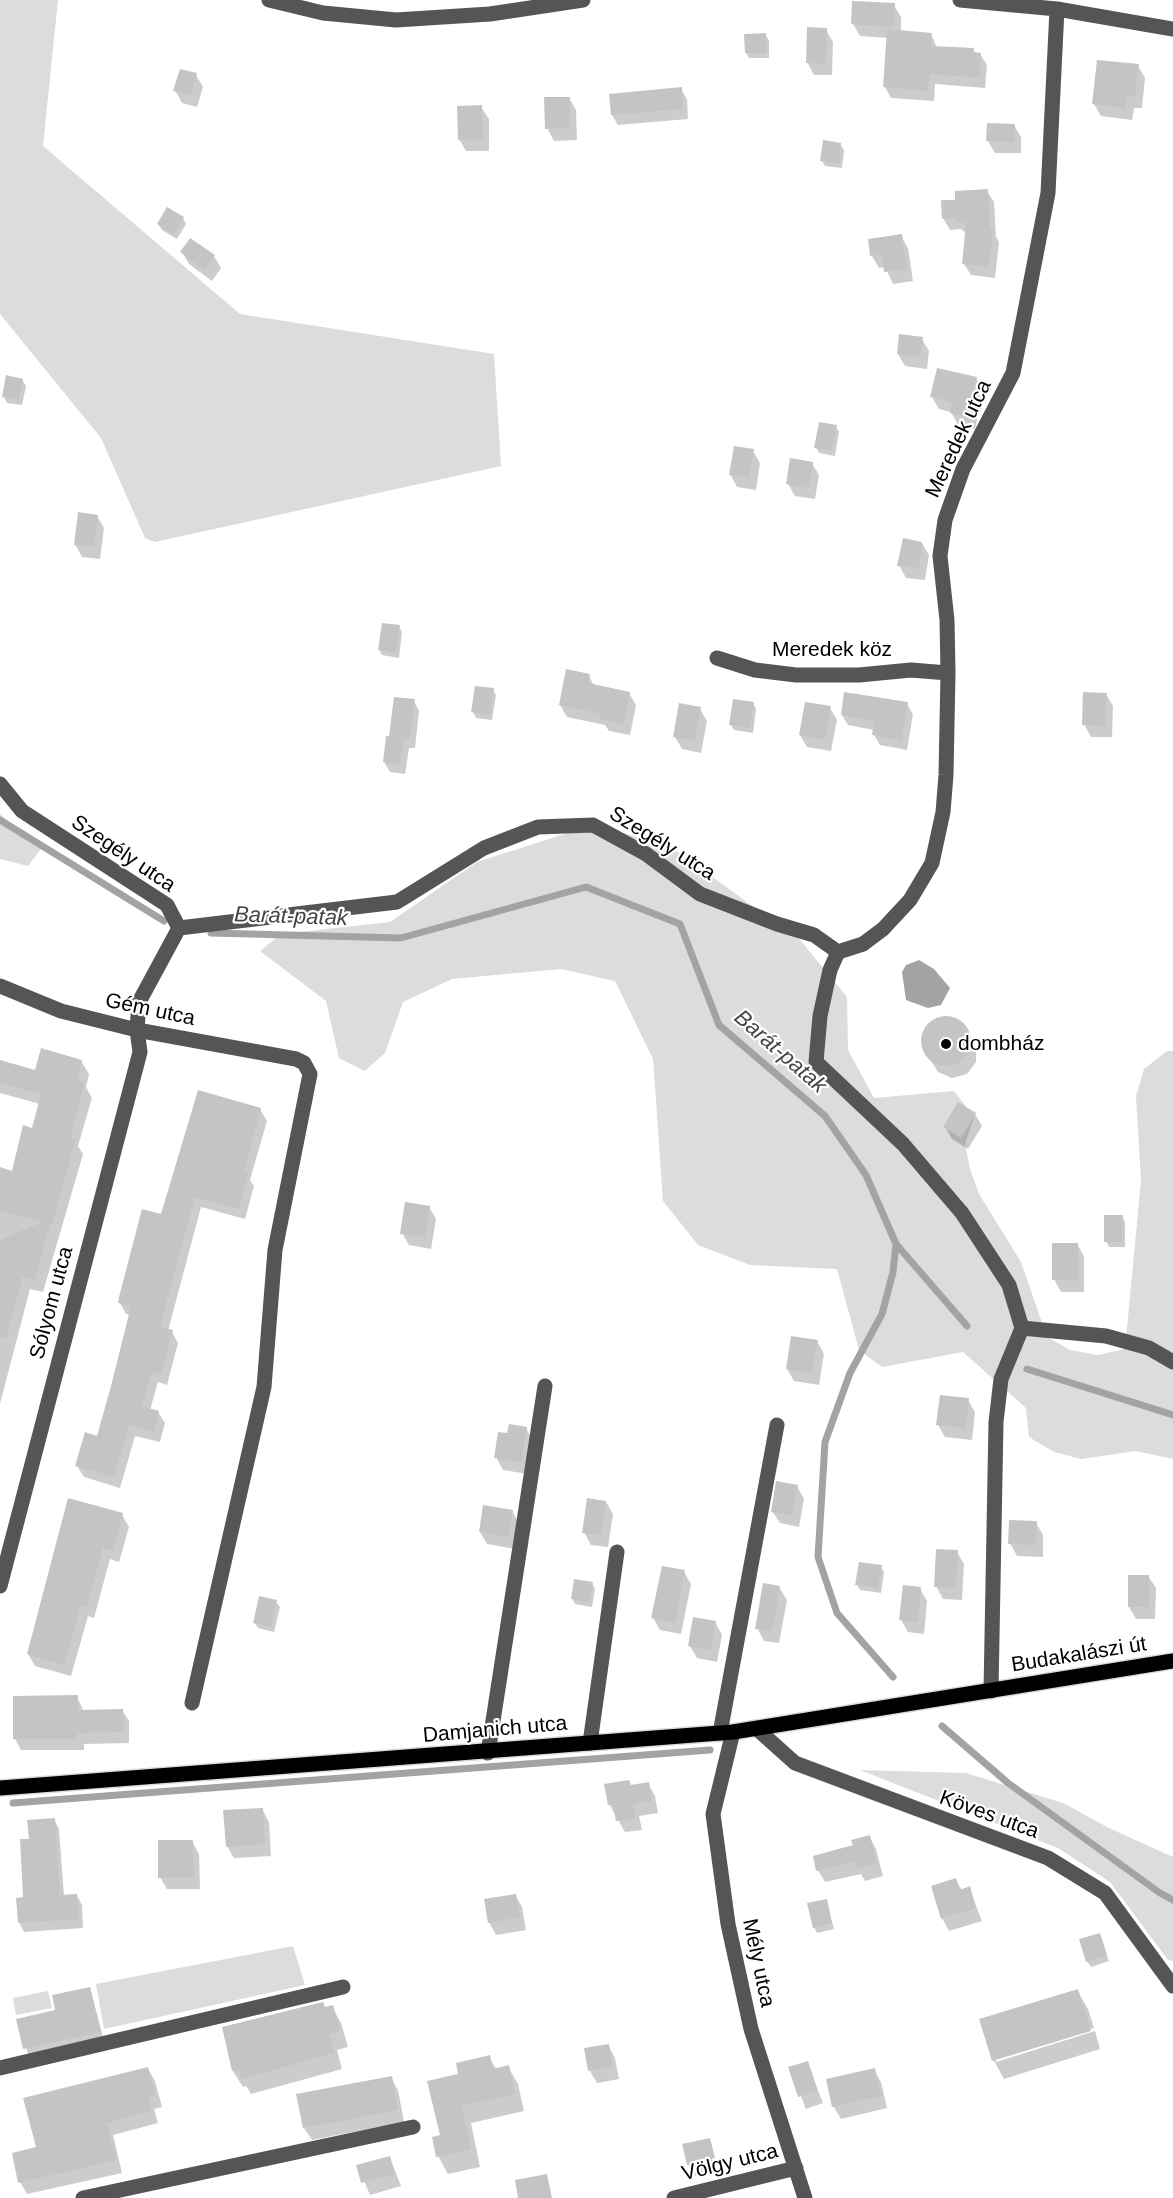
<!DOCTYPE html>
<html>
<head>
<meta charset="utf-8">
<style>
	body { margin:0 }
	canvas { display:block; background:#fff }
</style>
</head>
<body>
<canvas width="1173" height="2198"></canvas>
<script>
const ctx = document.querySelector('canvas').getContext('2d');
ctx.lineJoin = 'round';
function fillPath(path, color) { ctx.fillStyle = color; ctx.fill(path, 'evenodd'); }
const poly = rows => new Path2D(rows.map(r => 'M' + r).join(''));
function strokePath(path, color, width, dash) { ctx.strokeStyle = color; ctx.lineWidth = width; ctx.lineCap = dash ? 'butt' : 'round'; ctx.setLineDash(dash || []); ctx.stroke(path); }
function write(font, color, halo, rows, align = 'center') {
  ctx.font = font + ' Helvetica,sans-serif'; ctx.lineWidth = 4.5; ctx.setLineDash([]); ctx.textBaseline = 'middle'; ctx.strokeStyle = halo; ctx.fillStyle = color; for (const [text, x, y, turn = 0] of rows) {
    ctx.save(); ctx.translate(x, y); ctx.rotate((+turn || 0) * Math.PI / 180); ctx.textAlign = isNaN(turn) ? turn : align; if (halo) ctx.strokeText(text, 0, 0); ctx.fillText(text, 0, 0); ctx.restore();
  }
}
fillPath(poly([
	[0,0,58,0,43,146,240,314,494,354,501,466,155,542,145,538,101,438,0,314],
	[0,814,13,826,43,846,28,866,0,859],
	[593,825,670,846,777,924,787,924,847,997,848,1050,874,1098,954,1091,974,1117,965,1144,970,1169,979,1194,1021,1262,1047,1337,1070,1350,1098,1355,1125,1349,1141,1181,1136,1096,1144,1069,1167,1051,1173,1051,1173,1459,1136,1451,1081,1459,1054,1452,1029,1437,1026,1408,963,1352,882,1367,859,1350,837,1269,750,1265,698,1245,663,1201,653,1059,615,981,561,969,452,979,403,1002,385,1053,365,1071,339,1058,326,1001,260,951,281,934,390,922,477,862],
	[860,1770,966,1773,1063,1803,1109,1828,1173,1857,1173,1961,1168,1960,1110,1882,1058,1848],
	[293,1946,305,1985,104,2029,96,1984],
	[48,1991,52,2008,16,2015,13,1998]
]), '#dcdcdc');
fillPath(poly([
	[919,960,934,969,950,988,941,1005,928,1008,906,1000,902,972,906,965]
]), '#a3a3a3');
fillPath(poly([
	[854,3,894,5,901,17,901,32,931,34,937,48,973,50,975,54,980,54,987,65,985,88,935,84,934,101,891,98,885,87,888,38,860,36,853,24],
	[826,30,833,42,832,75,814,75,807,62],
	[765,35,769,40,769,58,749,58,746,53],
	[1138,66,1145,78,1142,108,1134,108,1132,120,1101,116,1094,104],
	[196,75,203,87,197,107,182,103,175,90],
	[681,89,687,99,688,119,618,125,612,115,610,96],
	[569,98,576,110,577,140,554,141,547,128],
	[481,107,489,119,489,151,466,151,459,139],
	[1014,125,1021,137,1021,153,995,153,988,141],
	[840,144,844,150,842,168,825,166,822,161],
	[987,191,994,202,996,237,999,242,995,278,971,275,964,264,967,234,961,229,950,230,943,218,957,201],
	[183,218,186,224,177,239,162,230,158,224],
	[901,236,908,248,913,281,893,284,885,267,879,268,872,256],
	[182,252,214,256,221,268,212,281,189,264],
	[922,339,929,351,927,369,905,366,898,354],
	[976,378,983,390,975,429,958,425,951,412,939,409,932,397],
	[22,380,26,386,22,405,7,403,4,397],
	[836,427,839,432,835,456,819,453,816,447],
	[753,451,760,463,756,490,737,487,730,474],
	[812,463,819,475,815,499,795,496,788,484],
	[97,516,104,528,100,559,82,557,75,544],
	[922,543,929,555,925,580,906,578,899,565],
	[399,627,402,632,399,658,382,655,379,649],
	[589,676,594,686,629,693,636,705,630,735,609,731,605,725,567,717,560,705],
	[493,690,496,695,492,720,476,718,473,712],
	[1106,694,1113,706,1112,737,1091,737,1084,724],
	[414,701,419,711,415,748,409,748,405,774,390,772,384,762,391,738],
	[753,703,756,709,753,733,734,730,731,725],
	[907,704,913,714,907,750,880,745,874,735,874,730,848,725,842,715],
	[830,708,837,720,831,751,807,747,800,735],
	[700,709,707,721,701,753,682,749,675,737],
	[941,1018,953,1019,965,1027,976,1047,976,1062,967,1074,952,1078,938,1072,926,1053,922,1040,930,1024],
	[81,1061,89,1074,86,1087,92,1098,78,1146,83,1154,43,1292,30,1289,0,1404,0,1169,13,1172,33,1129,40,1104,0,1093,0,1062,36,1072],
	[260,1109,267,1121,250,1180,254,1186,245,1219,201,1207,168,1331,172,1332,178,1343,167,1385,158,1382,150,1410,158,1412,165,1423,160,1442,135,1436,120,1488,84,1477,77,1466,98,1438,131,1315,126,1314,120,1303,162,1216],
	[975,1114,982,1126,968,1149,952,1139,945,1127],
	[429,1207,436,1219,431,1249,409,1245,402,1233],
	[1122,1216,1125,1222,1125,1247,1109,1247,1106,1241],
	[1077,1244,1084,1256,1084,1292,1061,1292,1054,1279],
	[817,1341,824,1354,819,1385,794,1381,787,1369],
	[968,1400,975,1412,972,1440,945,1437,938,1425],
	[526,1428,533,1441,528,1474,503,1470,496,1457,509,1435],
	[797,1486,804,1499,799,1527,780,1523,772,1511],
	[606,1502,613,1514,608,1547,591,1545,584,1532],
	[512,1511,519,1523,515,1549,487,1544,480,1532],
	[122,1515,129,1527,119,1562,110,1559,94,1618,88,1616,71,1676,35,1666,28,1654],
	[1036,1523,1043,1535,1043,1557,1017,1556,1010,1543],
	[957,1552,964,1564,962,1600,943,1599,936,1586],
	[881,1567,884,1572,881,1593,860,1590,857,1584],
	[684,1572,691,1584,681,1634,660,1630,653,1618],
	[1148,1576,1156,1588,1155,1619,1136,1619,1129,1607],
	[592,1583,595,1589,592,1607,575,1604,572,1598],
	[779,1587,787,1600,779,1643,764,1641,757,1628],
	[920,1589,927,1601,924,1634,908,1632,901,1620],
	[276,1602,280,1607,274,1632,258,1628,254,1622],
	[715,1622,722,1635,717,1662,697,1658,690,1646],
	[77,1697,84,1712,122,1710,129,1721,129,1743,84,1744,84,1750,21,1750,15,1739],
	[648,1784,655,1796,658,1813,639,1816,642,1830,625,1832,609,1804,632,1787],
	[262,1809,269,1822,271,1856,234,1858,227,1846],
	[54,1819,59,1829,64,1896,77,1896,82,1905,83,1928,24,1932,19,1922,25,1899,31,1840],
	[869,1836,876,1849,883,1876,865,1881,861,1874,825,1882,818,1870],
	[192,1841,199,1854,200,1889,167,1889,160,1877],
	[955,1880,962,1890,969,1888,982,1921,949,1931,942,1918],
	[515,1895,522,1907,526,1930,496,1935,489,1922],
	[826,1901,834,1929,817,1933,814,1927],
	[1099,1934,1109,1961,1091,1967,1087,1961],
	[90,1988,103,2037,28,2054,18,2020,57,2011],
	[1077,1990,1088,2009,1094,2028,996,2059,996,2062,1095,2031,1100,2049,1004,2079,994,2061,981,2020],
	[332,2007,341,2023,348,2047,337,2050,342,2069,251,2094,246,2086,243,2087,233,2071,325,2009],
	[608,2045,615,2058,619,2079,597,2083,590,2071],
	[489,2057,496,2069,508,2067,518,2084,524,2111,471,2123,480,2167,448,2174,438,2156,442,2136],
	[807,2063,823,2103,806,2109,790,2068],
	[148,2069,155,2081,162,2107,154,2109,158,2123,113,2135,122,2173,27,2194,20,2182,38,2148],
	[874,2070,881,2082,887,2108,841,2119,834,2107,828,2080],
	[391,2078,398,2090,404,2122,312,2140,304,2128,298,2096],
	[711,2152,714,2172,695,2176,688,2164],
	[390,2158,401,2186,370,2195,358,2166]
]), '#0003');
strokePath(poly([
	[0,820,164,921],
	[211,933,401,938,586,887,680,924,719,1025,825,1116,866,1175,896,1244,967,1326],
	[1027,1369,1173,1415],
	[893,1677,837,1613,818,1557,825,1442,850,1373,882,1314,893,1272,896,1244],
	[942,1726,1008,1783,1160,1893,1173,1900],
	[13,1803,710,1750]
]), '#a3a3a3', 7);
fillPath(poly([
	[852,1,895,3,894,27,851,24],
	[807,27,827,28,826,64,806,63],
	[887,29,932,33,931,46,974,48,974,52,981,53,979,78,930,74,928,91,883,87],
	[766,33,767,53,745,53,744,34],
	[1097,60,1139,64,1135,97,1127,96,1126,108,1092,104],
	[180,69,197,73,191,96,173,91],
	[682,87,683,109,611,115,609,94],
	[544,97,570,97,570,128,545,129],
	[482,105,483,139,458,140,457,106],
	[987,123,1015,124,1015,142,986,141],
	[823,140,841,143,839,163,820,161],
	[988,189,990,229,993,230,989,267,962,264,966,223,956,223,956,218,942,219,941,200,955,200,955,191],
	[167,207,184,217,174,235,157,224],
	[902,234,907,269,884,272,882,255,870,256,868,239],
	[190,238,215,255,204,270,180,252],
	[899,334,923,337,920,357,897,354],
	[937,368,977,377,968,417,950,413,952,402,930,397],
	[6,375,23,379,19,400,2,397],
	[819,422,837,425,832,451,814,448],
	[734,446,754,449,749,478,729,475],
	[790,458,813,462,809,488,786,484],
	[78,512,98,515,94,547,74,545],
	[903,538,922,542,919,568,897,566],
	[382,623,400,625,396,653,378,650],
	[566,669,590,674,588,683,630,692,623,724,600,719,601,714,559,705],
	[475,686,494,688,490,715,471,712],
	[844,692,908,702,902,740,872,735,874,721,841,715],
	[1083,692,1107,693,1105,726,1082,725],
	[394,697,415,699,410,739,404,738,400,764,383,762,386,736,389,736],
	[733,699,754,702,750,728,729,725],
	[805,702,831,706,825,740,799,735],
	[679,703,701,707,695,741,673,737],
	'921 1041a25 25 0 1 1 50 0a25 25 0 1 1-50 0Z',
	[41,1048,82,1060,77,1081,85,1083,70,1138,76,1139,52,1225,50,1224,35,1280,23,1276,6,1339,0,1338,0,1240,42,1222,0,1211,0,1167,12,1171,23,1125,32,1128,41,1094,0,1083,0,1060,35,1070],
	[198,1090,261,1108,244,1172,248,1174,239,1209,195,1197,160,1327,173,1330,161,1374,152,1372,142,1406,159,1411,154,1432,129,1425,114,1477,75,1466,85,1432,97,1436,111,1386,131,1306,118,1303,119,1297,142,1209,161,1214],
	[958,1102,976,1113,961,1138,943,1127],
	[405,1202,430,1206,425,1237,400,1234],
	[1104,1215,1123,1215,1122,1242,1104,1242],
	[1052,1243,1078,1243,1078,1280,1052,1280],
	[791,1336,818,1340,812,1374,786,1369],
	[940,1395,969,1398,966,1428,936,1425],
	[509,1424,527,1427,521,1462,494,1458,498,1432,507,1433],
	[776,1481,798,1485,792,1515,771,1512],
	[68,1498,123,1513,113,1551,103,1548,87,1607,81,1605,64,1665,27,1654],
	[587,1498,606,1501,602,1535,582,1533],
	[483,1505,513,1510,509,1537,479,1532],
	[1009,1520,1037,1521,1036,1545,1008,1544],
	[936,1549,958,1550,956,1588,934,1587],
	[859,1562,882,1565,878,1588,855,1585],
	[662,1566,685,1570,675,1623,651,1618],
	[1128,1575,1149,1575,1149,1607,1128,1607],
	[574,1579,593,1582,589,1602,571,1599],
	[763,1583,780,1586,772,1631,755,1629],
	[903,1585,921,1587,918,1622,899,1620],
	[259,1596,277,1600,271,1627,253,1623],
	[693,1617,716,1621,711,1651,688,1646],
	[78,1695,78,1710,123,1709,124,1732,78,1733,78,1739,13,1739,13,1696],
	[629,1780,631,1785,649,1782,652,1801,633,1804,636,1818,616,1821,613,1804,608,1805,604,1784],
	[263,1808,265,1844,226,1847,223,1810],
	[55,1818,60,1895,77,1894,79,1919,18,1923,16,1898,23,1897,20,1839,29,1839,27,1820],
	[870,1835,877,1864,857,1869,855,1862,816,1871,813,1856,853,1845,851,1840],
	[158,1840,193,1840,194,1877,158,1878],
	[956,1878,960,1890,970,1886,976,1908,941,1919,931,1886],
	[516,1894,520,1917,488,1923,484,1899],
	[827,1899,832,1923,813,1928,807,1903],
	[1100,1933,1107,1955,1086,1962,1079,1939],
	[90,1987,101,2032,23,2049,16,2019,55,2010,52,1995],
	[1078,1989,1091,2031,992,2061,979,2019],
	[323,2002,325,2007,333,2005,341,2031,329,2034,334,2053,241,2079,239,2070,232,2071,222,2027],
	[609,2044,613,2067,588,2071,584,2048],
	[490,2055,493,2069,509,2065,515,2094,462,2106,471,2149,436,2157,432,2137,440,2135,427,2081,458,2074,456,2063],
	[808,2061,818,2091,798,2097,788,2067],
	[148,2067,156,2095,148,2097,152,2111,107,2123,116,2160,18,2183,12,2153,36,2147,23,2098],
	[875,2068,881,2096,832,2107,826,2079],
	[392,2076,398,2110,303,2128,296,2094],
	[710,2138,715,2158,687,2165,682,2144],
	[390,2156,395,2174,361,2183,356,2165],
	[547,2174,552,2198,518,2198,515,2180]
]), '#c4c4c4');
const major = poly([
	[0,1788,733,1732,1173,1661]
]);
strokePath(major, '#dbdbdb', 18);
strokePath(poly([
	[269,0,323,13,396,20,490,14,583,0],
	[960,0,1057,9,1173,29],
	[717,658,755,670,796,675,859,675,911,670,948,673],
	[0,784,22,811,167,905,179,928],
	[179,928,397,902,484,848,538,827,593,825,646,854,700,894,777,924,814,935,838,952],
	[838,952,863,944,883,929,910,900,932,863,943,812,946,775,948,673,947,620,940,556,945,520,963,469,1013,373,1048,193,1057,9],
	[838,952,830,970,820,1016,816,1062,903,1144,962,1213,1009,1285,1022,1328],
	[0,986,61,1011,137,1030,296,1059,304,1063,310,1074,275,1250,264,1387,192,1703],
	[1022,1328,1106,1336,1149,1348,1173,1362],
	[0,1586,140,1052,137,1030,139,1002,179,928],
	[991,1691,996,1422,1001,1379,1022,1328],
	[757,1729,795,1763,1048,1858,1105,1893,1173,1986],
	[733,1732,713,1814,728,1924,751,2029,805,2198],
	[720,1733,777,1425],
	[590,1743,617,1552],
	[488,1753,545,1386],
	[0,2068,343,1987],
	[83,2198,413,2127],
	[674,2198,796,2168]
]), '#555', 15);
strokePath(major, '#000', 15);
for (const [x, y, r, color] of [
	[946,1044,6,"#000"]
]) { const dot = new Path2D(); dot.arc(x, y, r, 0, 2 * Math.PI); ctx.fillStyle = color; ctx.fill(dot); strokePath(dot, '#fff', 2); }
write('21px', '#000', '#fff', [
	["Meredek utca",959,439,-65],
	["Meredek köz",832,650],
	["Szegély utca",662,844,32],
	["Szegély utca",123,854,34],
	["Gém utca",150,1010,12],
	["Sólyom utca",52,1303,-75],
	["Budakalászi út",1079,1655,-9],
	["Damjanich utca",495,1730,-5],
	["Köves utca",989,1815,20],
	["Mély utca",758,1963,78],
	["Völgy utca",730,2163,-14]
]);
write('21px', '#000', '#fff', [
	["dombház",958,1044]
], 'left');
write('italic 22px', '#444', '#fff', [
	["Barát-patak",291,917,2],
	["Barát-patak",780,1052,41]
]);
</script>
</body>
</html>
